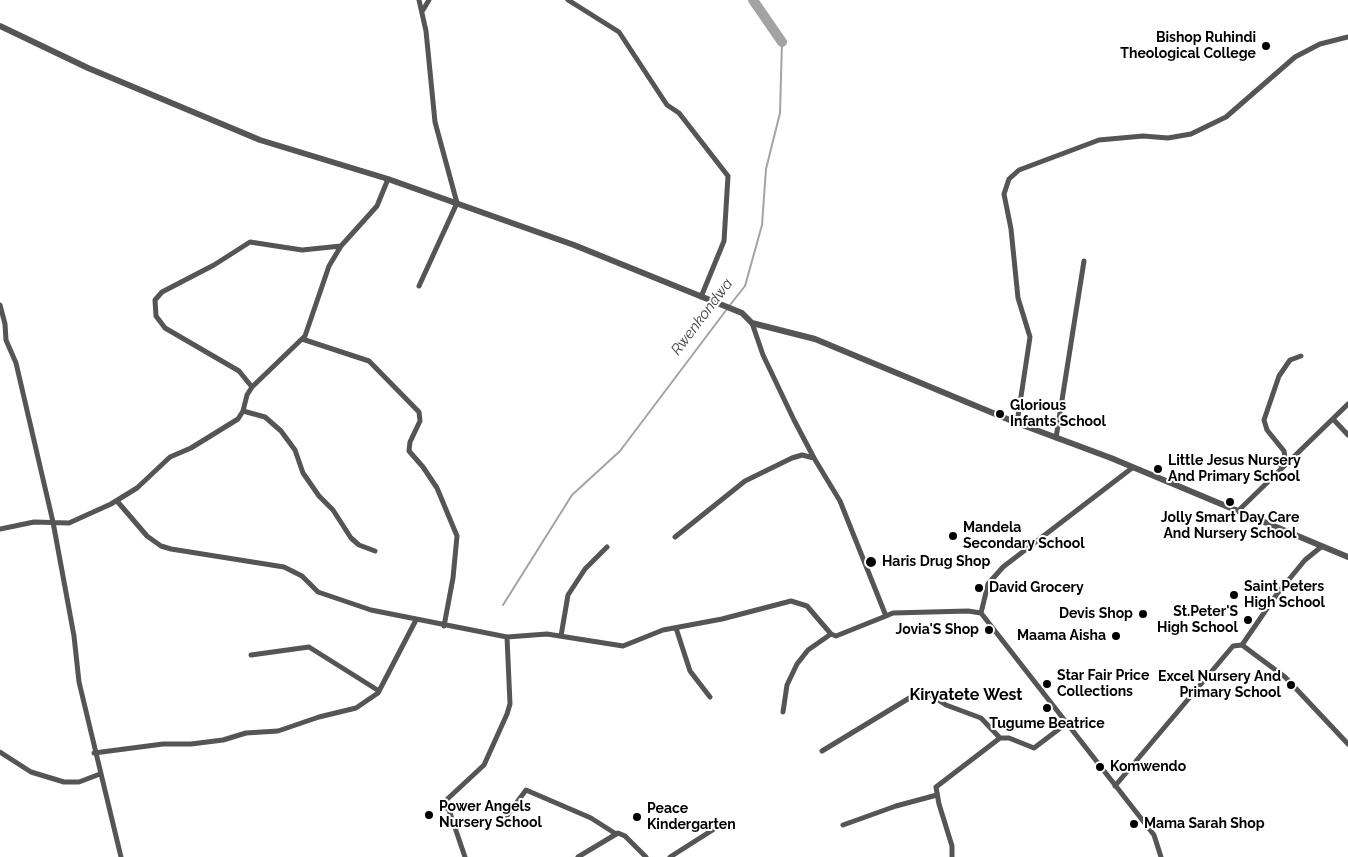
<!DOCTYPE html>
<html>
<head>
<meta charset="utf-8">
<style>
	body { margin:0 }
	canvas { display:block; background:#fff }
</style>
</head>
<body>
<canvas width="1348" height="857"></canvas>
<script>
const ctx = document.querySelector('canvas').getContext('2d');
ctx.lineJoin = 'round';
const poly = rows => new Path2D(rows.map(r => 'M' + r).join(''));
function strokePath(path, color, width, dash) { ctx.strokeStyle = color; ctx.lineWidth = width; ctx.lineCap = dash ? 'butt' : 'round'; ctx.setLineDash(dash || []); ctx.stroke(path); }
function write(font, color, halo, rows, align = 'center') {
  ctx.font = font + ' Raleway,sans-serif'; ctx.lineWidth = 4; ctx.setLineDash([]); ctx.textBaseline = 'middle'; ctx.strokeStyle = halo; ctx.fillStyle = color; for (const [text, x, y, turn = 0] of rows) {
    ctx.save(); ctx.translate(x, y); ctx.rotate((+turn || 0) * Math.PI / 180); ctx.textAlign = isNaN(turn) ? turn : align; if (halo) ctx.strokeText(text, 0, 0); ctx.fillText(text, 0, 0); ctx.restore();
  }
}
strokePath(poly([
	[730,305,745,286,762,225,766,169,780,113,782,42],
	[503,605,572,495,620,451,727,309]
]), '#a3a3a3', 2);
strokePath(poly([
	[753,0,782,42]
]), '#a3a3a3', 10);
strokePath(poly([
	[419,0,426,31,435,122,457,203,419,286],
	[568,0,619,32,667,105,679,113,728,176,724,241,701,297],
	[423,10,429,0],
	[0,305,5,324,6,340,16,363,53,522,74,636,79,682,121,857],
	[752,323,763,355,794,420,814,458,840,501,886,616,893,613,968,611,981,613,1154,835,1161,857],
	[302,339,369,361,419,412,420,421,410,442,409,451,423,467,437,488,457,536,453,578,444,626],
	[252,387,239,371,165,328,156,316,155,300,162,292,214,265,250,242,302,250,341,246],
	[243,411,265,417,281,431,295,450,303,473,319,496,333,510,351,538,359,545,375,551],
	[1333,419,1348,435],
	[1017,423,1030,337,1018,298,1011,229,1004,194,1009,179,1019,170,1099,140,1143,136,1168,138,1191,134,1226,117,1295,57,1320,44,1348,37],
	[1056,438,1084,261],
	[1281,466,1285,457,1284,451,1267,430,1264,420,1279,376,1290,360,1301,356],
	[117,501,147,536,161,546,171,549,284,567,302,576,318,592,371,610,507,637,547,634,623,646,663,630,722,619,791,601,807,606,831,634,836,636,886,616],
	[1238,511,1348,404],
	[0,529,34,522,69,523,111,504,137,488,170,457,191,448,238,419,243,411,247,395,252,387,305,336,329,266,341,246,377,206,388,179],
	[675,537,745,481,792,458,802,455,814,458],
	[981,613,988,584,1003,567,1132,468],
	[676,628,690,671,710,697],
	[561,636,568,595,585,569,607,547],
	[1242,645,1285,677,1348,744],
	[251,655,309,647,379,691],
	[783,712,787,685,797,664,808,650,831,634],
	[822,751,916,694,924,691,946,705,981,718,1000,738],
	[0,752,31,772,64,782,79,782,100,774],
	[94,753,163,744,191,744,223,740,246,733,278,731,319,717,356,708,378,693,416,620],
	[1115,786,1233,646,1242,645,1277,594,1305,560,1321,547],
	[503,821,526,790,591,818,616,834],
	[843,825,896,806,937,795],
	[465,857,449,810,442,804,484,765,507,714,510,704,507,637],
	[578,857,618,833,625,836,646,857],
	[670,857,722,824],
	[952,857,952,846,939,804,936,787,1000,738,1009,738,1034,748,1067,723]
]), '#555', 5);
strokePath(poly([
	[0,26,88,68,260,140,388,179,574,245,742,313,752,323,815,339,1017,423,1111,458,1348,557]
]), '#555', 6);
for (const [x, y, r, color] of [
	[1266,46,5,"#000"],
	[1000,414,5,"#000"],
	[1158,469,5,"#000"],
	[1230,502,5,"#000"],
	[953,536,5,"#000"],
	[871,562,6,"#000"],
	[979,588,5,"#000"],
	[1234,595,5,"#000"],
	[1143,614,5,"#000"],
	[1248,620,5,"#000"],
	[989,630,5,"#000"],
	[1116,636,5,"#000"],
	[1047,684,5,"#000"],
	[1291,685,5,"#000"],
	[1047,708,5,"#000"],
	[1100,767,5,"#000"],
	[429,815,5,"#000"],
	[637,817,5,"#000"],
	[1134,824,5,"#000"]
]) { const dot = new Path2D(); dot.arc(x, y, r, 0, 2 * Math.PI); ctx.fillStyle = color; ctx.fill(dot); strokePath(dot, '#fff', 2); }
write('bold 14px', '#000', '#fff', [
	["Bishop Ruhindi",1256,38,"right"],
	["Theological College",1256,54,"right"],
	["Glorious",1010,406],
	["Infants School",1010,422],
	["Little Jesus Nursery",1168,461],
	["And Primary School",1168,477],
	["Jolly Smart Day Care",1230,518,"center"],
	["And Nursery School",1230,534,"center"],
	["Mandela",963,528],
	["Secondary School",963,544],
	["Haris Drug Shop",882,562],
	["Saint Peters",1244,587],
	["High School",1244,603],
	["David Grocery",989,588],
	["St.Peter'S",1238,612,"right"],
	["High School",1238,628,"right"],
	["Devis Shop",1133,614,"right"],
	["Jovia'S Shop",979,630,"right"],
	["Maama Aisha",1106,636,"right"],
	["Star Fair Price",1057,676],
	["Collections",1057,692],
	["Excel Nursery And",1281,677,"right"],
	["Primary School",1281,693,"right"],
	["Tugume Beatrice",1047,724,"center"],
	["Komwendo",1110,767],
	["Power Angels",439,807],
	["Nursery School",439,823],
	["Peace",647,809],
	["Kindergarten",647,825],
	["Mama Sarah Shop",1144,824]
], 'left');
write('italic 15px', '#444', '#fff', [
	["Rwenkondwa",702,317,-53]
]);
write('bold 16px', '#000', '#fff', [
	["Kiryatete West",966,695]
]);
</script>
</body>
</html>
